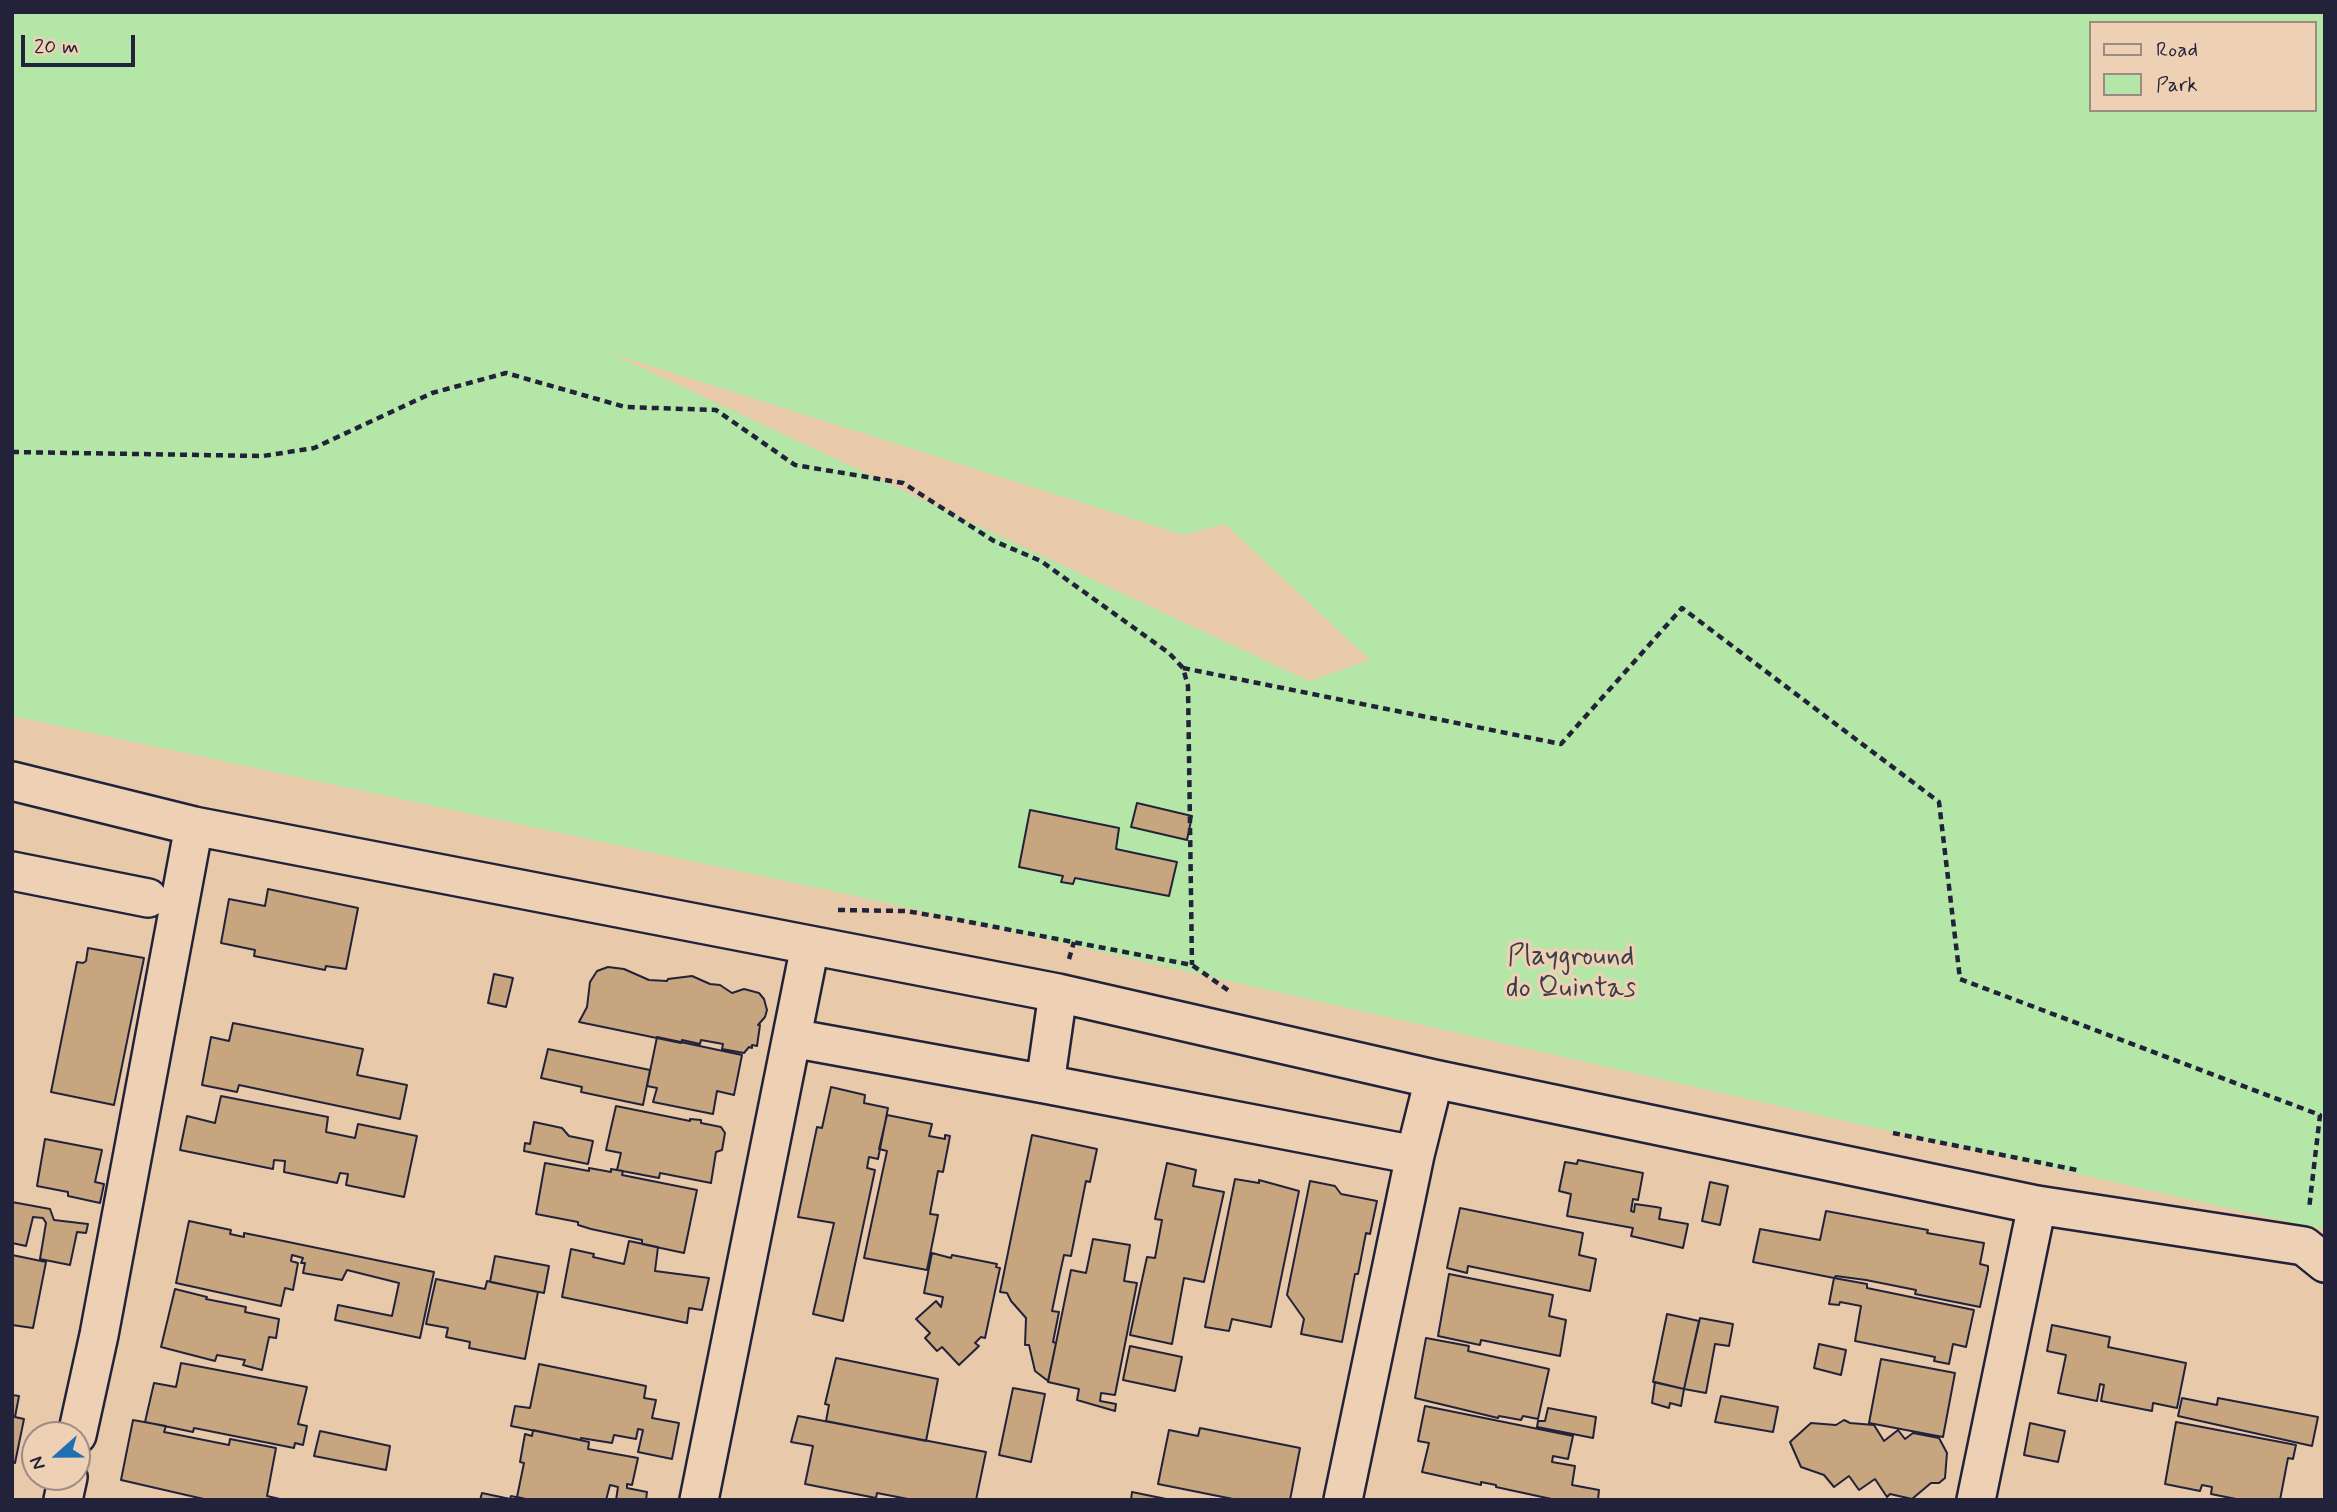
<!DOCTYPE html>
<html>
<head>
<meta charset="utf-8">
<style>
	body { margin:0 }
	#map { position:relative; width:2337px; height:1512px; overflow:hidden; background:#e8caaa; font-family:Mynerve,sans-serif }
	canvas { display:block }
	.frame { position:absolute; inset:0; border:14px solid #22223b; pointer-events:none }
	.legend { position:absolute; left:2089px; top:21px; width:228px; height:91px; box-sizing:border-box; background:#eed1b4; border:2px solid #9c8b84; margin:0; padding:9px 12px; list-style:none; font-size:21px; color:#22223b }
	.legend li { display:flex; align-items:center; gap:14px; height:35px }
	.legend b { width:35px; border:2px solid #9c8b84 }
	.north { position:absolute; left:21px; top:1421px; width:70px; height:70px; box-sizing:border-box; background:#eed1b4; border:2px solid #9c8b84; border-radius:50%; rotate:249deg; font-size:19px; font-weight:700; line-height:28px; text-align:center; color:#22223b }
	.north::after { content:''; display:block; margin:auto; width:24px; height:32px; background:#1f6fb2; clip-path:polygon(50% 0,100% 100%,50% 72%,0 100%) }
	.scale { position:absolute; left:21px; top:35px; width:114px; height:32px; box-sizing:border-box; border:4px solid #22223b; border-top:0; padding-left:9px; font-size:21px; line-height:24px; white-space:nowrap; color:#22223b; -webkit-text-stroke:5px #eed1b4; paint-order:stroke }
</style>
</head>
<body>
<div id="map">
<canvas width="2337" height="1512"></canvas>
<div class="frame"></div>
<ul class="legend">
<li><b style="height:9px;background:#eed1b4"></b>Road</li>
<li><b style="height:19px;background:#b3e6a7"></b>Park</li>
</ul>
<div class="north">N</div>
<div class="scale">20 m</div>
</div>
<script>
const ctx = document.querySelector('canvas').getContext('2d');
ctx.lineJoin = 'round';
function fillPath(path, color) { ctx.fillStyle = color; ctx.fill(path, 'evenodd'); }
const poly = rows => new Path2D(rows.map(r => 'M' + r).join(''));
function strokePath(path, color, width, dash) { ctx.strokeStyle = color; ctx.lineWidth = width; ctx.lineCap = dash ? 'butt' : 'round'; ctx.setLineDash(dash || []); ctx.stroke(path); }
function write(font, color, halo, rows, align = 'center') {
  ctx.font = font + ' Mynerve,sans-serif'; ctx.lineWidth = 7; ctx.setLineDash([]); ctx.textBaseline = 'middle'; ctx.strokeStyle = halo; ctx.fillStyle = color; for (const [text, x, y, turn = 0] of rows) {
    ctx.save(); ctx.translate(x, y); ctx.rotate((+turn || 0) * Math.PI / 180); ctx.textAlign = isNaN(turn) ? turn : align; if (halo) ctx.strokeText(text, 0, 0); ctx.fillText(text, 0, 0); ctx.restore();
  }
}
fillPath(poly([
	[12,12,2325,12,2325,1230,851,895,12,716],
	[2090,23,2314,23,2314,110,2090,110],
	[610,353,1184,535,1225,524,1370,660,1309,681]
]), '#b3e6a7');
const building = poly([
	[1137,803,1192,816,1187,840,1131,827,1137,803],
	[1030,810,1119,828,1116,849,1177,862,1169,896,1075,878,1073,884,1061,882,1063,876,1019,867,1030,810],
	[268,889,358,908,346,969,326,966,325,970,254,956,255,950,221,943,229,899,265,906,268,889],
	[88,948,144,958,114,1105,51,1092,77,962,83,963,86,961,88,948],
	[608,967,624,969,649,980,667,981,668,979,692,976,710,984,720,985,732,993,744,989,759,993,764,999,767,1010,765,1017,758,1025,760,1025,757,1046,752,1045,752,1048,749,1047,744,1053,722,1049,723,1044,701,1040,700,1044,682,1040,681,1043,579,1022,587,1007,590,982,597,971,608,967],
	[494,974,513,978,506,1007,488,1003,494,974],
	[233,1023,363,1049,357,1075,407,1085,400,1119,239,1085,237,1092,202,1085,211,1037,229,1041,233,1023],
	[657,1037,742,1055,734,1095,717,1091,713,1114,653,1102,657,1088,647,1086,657,1037],
	[548,1049,650,1070,643,1105,581,1092,582,1087,541,1078,548,1049],
	[831,1087,865,1095,864,1103,888,1108,878,1159,869,1157,867,1168,875,1170,843,1321,813,1314,834,1223,798,1217,817,1127,822,1128,831,1087],
	[221,1096,328,1117,326,1132,355,1138,358,1124,417,1136,404,1197,346,1185,348,1174,340,1173,337,1183,284,1172,285,1161,274,1160,273,1169,180,1150,187,1116,215,1123,221,1096],
	[616,1106,690,1121,690,1119,701,1120,701,1123,721,1127,725,1133,722,1150,716,1152,711,1183,660,1173,659,1178,617,1170,621,1153,606,1150,616,1106],
	[887,1115,932,1124,929,1136,945,1139,945,1135,950,1136,943,1172,938,1171,930,1214,938,1215,927,1270,864,1258,887,1151,879,1149,887,1115],
	[534,1122,562,1128,569,1136,593,1141,588,1164,524,1151,525,1143,530,1144,534,1122],
	[1032,1135,1097,1149,1090,1182,1086,1181,1071,1256,1064,1255,1060,1273,1052,1311,1059,1312,1053,1342,1056,1343,1048,1381,1035,1371,1029,1345,1025,1345,1026,1318,1011,1301,1007,1293,1000,1292,1032,1135],
	[45,1139,102,1150,95,1182,104,1184,100,1203,68,1196,68,1192,37,1186,45,1139],
	[1578,1160,1643,1173,1638,1200,1633,1199,1631,1211,1634,1212,1635,1204,1656,1207,1661,1208,1659,1219,1688,1224,1683,1248,1631,1236,1633,1228,1567,1216,1571,1194,1559,1191,1565,1162,1577,1164,1578,1160],
	[545,1163,589,1171,589,1168,611,1172,611,1169,623,1171,622,1175,697,1190,684,1253,642,1244,642,1240,591,1229,578,1225,578,1222,536,1214,545,1163],
	[1167,1163,1196,1170,1193,1186,1224,1192,1204,1282,1184,1278,1172,1344,1130,1335,1147,1257,1155,1258,1162,1220,1155,1219,1167,1163],
	[1235,1179,1259,1183,1259,1180,1299,1191,1271,1327,1232,1319,1229,1331,1205,1327,1235,1179],
	[1310,1181,1335,1186,1341,1194,1377,1201,1370,1234,1366,1233,1358,1274,1355,1274,1342,1342,1301,1334,1304,1319,1287,1295,1310,1181],
	[1710,1182,1728,1186,1720,1225,1702,1221,1710,1182],
	[12,1193,12,1202,50,1209,54,1220,88,1224,86,1233,77,1232,70,1265,40,1259,46,1223,43,1218,33,1217,26,1246,12,1243,12,1193],
	[1460,1208,1583,1233,1579,1255,1596,1259,1590,1291,1468,1266,1467,1273,1447,1268,1460,1208],
	[1826,1211,1928,1230,1927,1233,1984,1243,1980,1264,1988,1266,1988,1270,1980,1307,1915,1294,1916,1290,1866,1280,1836,1276,1834,1278,1753,1262,1760,1229,1820,1240,1826,1211],
	[189,1221,231,1230,230,1234,244,1237,244,1233,264,1237,434,1272,420,1338,335,1320,338,1305,392,1316,399,1283,347,1270,342,1280,303,1273,305,1263,301,1263,303,1258,292,1255,291,1261,298,1263,293,1290,285,1288,281,1306,176,1283,189,1221],
	[1093,1239,1130,1245,1124,1281,1137,1283,1115,1395,1101,1393,1100,1401,1116,1404,1115,1411,1077,1400,1079,1389,1048,1382,1071,1270,1086,1273,1093,1239],
	[629,1241,658,1247,655,1271,709,1278,702,1310,689,1308,687,1323,562,1297,571,1249,594,1254,593,1257,624,1264,629,1241],
	[932,1253,951,1258,952,1255,997,1264,996,1267,1000,1268,985,1338,981,1337,975,1343,979,1346,959,1365,942,1347,937,1351,925,1338,930,1333,916,1319,936,1301,941,1307,943,1297,924,1293,932,1253],
	[12,1255,46,1262,33,1328,12,1325,12,1255],
	[495,1256,549,1266,544,1293,490,1282,495,1256],
	[1449,1274,1553,1295,1549,1316,1566,1320,1560,1356,1481,1340,1480,1345,1438,1336,1449,1274],
	[1834,1278,1867,1284,1867,1288,1974,1310,1966,1347,1953,1344,1949,1364,1934,1361,1935,1357,1855,1341,1861,1306,1840,1302,1839,1305,1829,1304,1834,1278],
	[436,1279,485,1289,487,1281,538,1292,525,1359,469,1348,470,1342,446,1337,448,1328,426,1324,436,1279],
	[175,1289,207,1297,206,1299,246,1307,245,1312,279,1319,276,1338,269,1337,262,1370,243,1365,245,1360,217,1355,215,1361,161,1347,175,1289],
	[1667,1314,1699,1321,1684,1389,1653,1382,1667,1314],
	[1700,1318,1733,1324,1729,1346,1715,1344,1706,1393,1684,1389,1700,1318],
	[2052,1325,2110,1337,2108,1347,2186,1363,2177,1408,2153,1403,2152,1411,2101,1401,2104,1385,2100,1384,2097,1401,2058,1393,2066,1355,2047,1351,2052,1325],
	[1426,1338,1469,1346,1468,1351,1549,1369,1538,1419,1523,1416,1521,1420,1499,1416,1498,1418,1415,1398,1426,1338],
	[1819,1344,1846,1350,1841,1375,1814,1368,1819,1344],
	[1130,1346,1182,1357,1175,1391,1123,1380,1130,1346],
	[836,1358,938,1379,926,1441,826,1421,829,1405,825,1404,836,1358],
	[1881,1359,1955,1373,1943,1437,1869,1423,1881,1359],
	[181,1363,307,1387,298,1424,307,1426,303,1445,295,1443,294,1448,194,1428,193,1432,145,1422,154,1383,176,1387,181,1363],
	[539,1364,646,1386,644,1398,656,1400,652,1418,679,1423,672,1459,638,1452,643,1430,638,1429,636,1439,614,1435,612,1443,581,1438,581,1440,511,1426,515,1406,530,1408,539,1364],
	[1655,1382,1684,1389,1681,1406,1670,1403,1669,1408,1652,1403,1655,1382],
	[1013,1388,1045,1394,1031,1462,999,1455,1013,1388],
	[12,1395,19,1396,15,1417,24,1419,15,1463,12,1462,12,1395],
	[1721,1396,1778,1407,1773,1432,1715,1422,1721,1396],
	[2182,1398,2217,1405,2218,1398,2318,1417,2312,1446,2178,1416,2182,1398],
	[1425,1406,1573,1436,1568,1459,1553,1456,1552,1462,1575,1466,1572,1485,1599,1490,1598,1500,1556,1500,1496,1487,1496,1485,1481,1482,1481,1485,1422,1472,1429,1443,1418,1441,1425,1406],
	[1548,1408,1596,1417,1593,1438,1537,1427,1538,1421,1545,1421,1548,1408],
	[798,1416,986,1452,976,1500,913,1500,877,1493,876,1498,805,1484,813,1446,791,1442,798,1416],
	[133,1420,166,1426,164,1432,229,1445,230,1439,276,1448,267,1496,284,1500,208,1500,121,1480,133,1420],
	[1844,1420,1850,1423,1874,1425,1884,1441,1898,1430,1905,1439,1913,1433,1939,1438,1947,1453,1945,1478,1939,1483,1931,1483,1912,1499,1890,1494,1887,1497,1875,1479,1859,1490,1849,1476,1834,1487,1824,1475,1801,1467,1790,1442,1811,1423,1836,1425,1844,1420],
	[2176,1422,2296,1445,2293,1459,2288,1458,2280,1500,2241,1500,2211,1494,2212,1487,2202,1485,2200,1491,2165,1484,2176,1422],
	[2030,1423,2065,1431,2058,1462,2024,1455,2030,1423],
	[1200,1428,1300,1448,1290,1500,1238,1500,1158,1484,1169,1430,1198,1436,1200,1428],
	[533,1430,589,1442,588,1449,638,1458,632,1485,627,1484,627,1488,647,1492,646,1500,616,1500,618,1487,610,1485,606,1500,530,1500,517,1497,524,1463,520,1462,525,1434,532,1436,533,1430],
	[320,1431,390,1446,386,1470,314,1456,320,1431],
	[1132,1492,1171,1500,1131,1500,1132,1492],
	[482,1493,510,1499,511,1496,530,1500,480,1500,482,1493]
]);
fillPath(building, '#c6a57f');
strokePath(building, '#22223b', 2);
const minor = poly([
	[12,781,194,826,1058,993,1434,1079,2037,1205,2304,1246,2325,1263],
	[12,871,148,898],
	[792,1038,1045,1084,1415,1155],
	[1045,1084,1058,993],
	[77,1435,99,1335,194,826],
	[63,1500,68,1477],
	[699,1500,810,946],
	[1343,1500,1415,1155,1434,1079],
	[1976,1500,2037,1205]
]);
strokePath(minor, '#22223b', 42);
strokePath(poly([
	[12,452,263,456,314,448,432,393,506,373,625,407,716,410,795,465,903,483,994,541,1041,561,1169,653,1183,668,1188,686,1192,965],
	[1183,668,1561,744,1682,608,1939,802,1960,979,2320,1115,2309,1209],
	[838,910,906,911,959,920,1192,965,1232,993],
	[1069,959,1074,942],
	[1893,1133,2077,1170]
]), '#22223b', 4.5, [7, 5]);
strokePath(minor, '#eed1b4', 37);
write('28px', '#383f4b', '#eed1b4', [
	["Playground",1571,958],
	["do Quintas",1571,990]
]);
</script>
</body>
</html>
